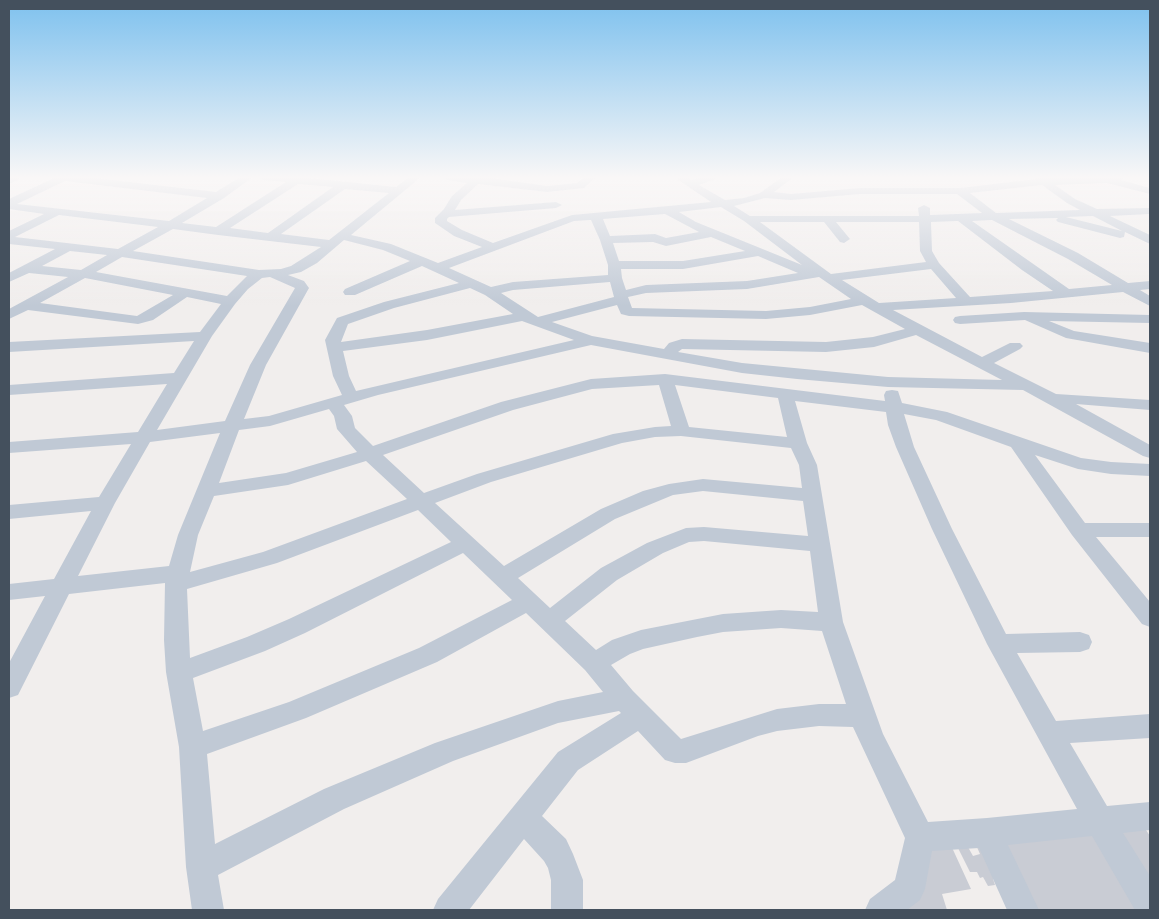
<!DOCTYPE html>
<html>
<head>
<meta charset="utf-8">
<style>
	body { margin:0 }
	#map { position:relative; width:1159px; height:919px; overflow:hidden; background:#f1eeed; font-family:Helvetica,sans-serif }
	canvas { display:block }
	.frame { position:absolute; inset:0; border:10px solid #44505d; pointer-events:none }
</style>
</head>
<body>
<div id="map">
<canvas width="1159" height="919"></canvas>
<div class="frame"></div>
</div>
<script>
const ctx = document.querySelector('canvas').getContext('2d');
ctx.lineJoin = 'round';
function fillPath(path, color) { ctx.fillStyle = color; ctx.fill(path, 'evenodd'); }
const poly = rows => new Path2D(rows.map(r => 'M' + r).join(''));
fillPath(poly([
	[1098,829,1147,910,1032,910,997,838],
	[1146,830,1150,836,1150,882,1116,831],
	[973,838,1004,879,993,879,995,885,988,886,983,877,980,878,977,872,970,872,954,840,964,840,973,856,980,854],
	[949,841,971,889,942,894,947,910,891,910,925,888,920,844]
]), '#c9ccd4');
fillPath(poly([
	[9,177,23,177,9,184,9,177],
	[51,177,86,177,216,192,240,177,253,177,224,198,182,223,216,227,286,182,263,180,258,177,299,177,396,187,409,177,421,177,351,235,391,244,438,263,482,247,454,236,435,223,435,218,444,209,452,196,467,183,447,180,442,177,484,177,547,186,577,183,584,177,596,177,584,188,547,192,478,184,461,200,455,210,556,202,562,205,556,208,449,217,447,219,447,221,462,230,493,243,572,215,711,202,674,177,687,177,692,180,702,177,721,177,699,185,725,200,744,198,760,193,782,177,794,177,774,192,791,194,860,188,960,188,1036,179,1039,177,1127,177,1121,180,1150,188,1150,194,1107,183,1055,185,1075,199,1097,209,1150,208,1150,214,1110,216,1150,235,1150,244,1125,232,1124,237,1120,238,1058,222,1056,220,1058,218,1009,219,1078,253,1128,283,1150,281,1150,289,1140,290,1150,296,1150,306,1123,292,1011,303,893,310,982,357,1010,343,1020,343,1023,346,1020,349,994,363,1056,394,1150,400,1150,410,1076,404,1150,445,1150,458,1143,456,1023,390,888,387,797,379,742,373,591,345,378,395,344,405,352,416,355,428,373,446,501,402,591,379,665,374,885,401,884,395,886,391,892,390,898,391,902,403,947,412,1081,458,1111,462,1150,464,1150,476,1111,474,1078,469,1035,455,1085,523,1150,523,1150,537,1096,537,1150,602,1150,627,1142,624,1072,535,1011,447,936,420,904,414,914,447,952,529,1006,634,1080,632,1089,635,1092,642,1089,649,1080,652,1017,653,1056,721,1150,714,1150,738,1070,743,1107,806,1150,802,1150,830,1123,833,1150,876,1150,910,1135,910,1092,836,1008,845,1039,910,1007,910,979,848,932,851,925,889,920,900,907,910,865,910,870,899,895,880,905,838,853,727,819,726,777,731,758,736,686,763,675,763,665,760,638,731,578,770,542,816,566,839,573,854,583,880,583,910,551,910,551,880,548,868,544,861,524,839,469,910,433,910,438,899,558,752,621,713,619,711,558,723,453,761,344,809,218,875,224,910,192,910,186,867,179,747,166,672,164,640,165,583,69,594,18,695,9,698,9,663,45,596,9,600,9,584,54,579,91,511,9,519,9,505,99,497,131,444,9,453,9,442,138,432,167,384,9,395,9,385,174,373,194,341,9,352,9,342,200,332,221,304,187,297,153,320,138,324,28,310,9,319,9,309,68,277,29,273,9,282,9,273,55,249,9,244,9,231,44,214,9,209,9,199,52,179,51,177],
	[65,181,207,198,169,221,17,204,65,181],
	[298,184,333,187,268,233,230,228,298,184],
	[1042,185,1067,203,1080,210,996,213,970,193,1042,185],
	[345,189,389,193,329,240,281,234,345,189],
	[860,194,957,194,982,213,930,215,930,208,924,205,918,208,919,216,750,216,734,206,765,198,791,200,860,194],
	[721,207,744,221,802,265,696,222,679,212,721,207],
	[665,214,699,232,666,238,655,234,610,236,603,219,665,214],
	[59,215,158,227,118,249,15,237,59,215],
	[1093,216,1122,231,1066,217,1093,216],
	[591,220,600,240,608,265,608,275,513,282,491,287,449,268,574,221,591,220],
	[992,220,1068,259,1112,285,1069,289,972,221,992,220],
	[958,221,1022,270,1053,291,970,297,939,263,932,251,931,222,958,221],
	[760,222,824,222,840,242,844,243,850,239,836,222,919,222,920,251,926,262,831,274,760,222],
	[173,229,218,235,321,247,291,266,281,269,259,270,133,251,173,229],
	[711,237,745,251,683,261,619,261,613,243,653,242,666,246,711,237],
	[344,240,383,250,410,261,345,289,343,292,345,295,355,295,422,266,459,283,384,302,337,318,325,340,333,376,342,395,269,416,244,419,266,365,309,288,304,281,288,275,301,272,317,263,344,240],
	[70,251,107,255,81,270,42,266,70,251],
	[758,256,798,273,747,281,646,285,626,290,622,278,621,269,683,269,758,256],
	[122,257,247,276,227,296,96,272,122,257],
	[931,269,956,298,879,303,842,280,931,269],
	[270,277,295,288,250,365,225,421,157,430,212,336,235,304,248,289,262,278,270,277],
	[819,277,851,299,810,307,766,311,632,308,628,297,646,293,747,289,819,277],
	[85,278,173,295,137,316,40,303,85,278],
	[610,282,614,297,538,317,501,293,513,290,610,282],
	[470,288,485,295,513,314,427,330,341,342,348,324,394,308,470,288],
	[617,305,621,314,629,316,766,319,810,315,862,305,905,329,873,337,826,342,682,339,669,343,664,349,592,336,552,322,617,305],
	[522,321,574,340,356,391,349,376,343,351,427,340,522,321],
	[916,335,1002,380,888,377,742,363,678,352,682,349,826,352,874,347,916,335],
	[659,385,671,426,655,427,613,434,477,474,424,493,383,455,513,410,592,389,659,385],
	[675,385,778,398,787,437,689,427,675,385],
	[795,401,886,412,888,425,896,447,932,529,987,644,1077,809,987,818,928,822,883,734,843,622,817,465,807,443,795,401],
	[329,409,334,416,337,429,357,452,286,473,219,483,239,430,270,426,329,409],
	[220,433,178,535,169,566,78,576,115,503,150,442,220,433],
	[681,436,791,448,799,465,802,488,703,479,669,484,643,491,601,509,504,566,435,503,491,482,622,443,655,437,681,436],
	[366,461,407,499,263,552,190,572,198,535,214,496,288,485,366,461],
	[703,491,803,501,808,536,704,527,686,528,647,543,601,568,550,608,518,578,615,519,673,495,703,491],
	[418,510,451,542,289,619,247,637,190,658,187,589,277,563,418,510],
	[704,541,810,551,818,612,781,610,723,614,641,630,612,640,596,650,565,621,617,580,663,553,689,542,704,541],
	[463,553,512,600,419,648,289,702,203,731,193,678,265,651,305,633,463,553],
	[526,613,585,670,603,692,558,701,435,743,324,789,215,844,207,754,306,718,437,662,526,613],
	[781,628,822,631,846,704,819,704,777,709,681,739,633,691,611,665,630,654,643,649,697,637,723,632,781,628],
	[1024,312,1150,315,1150,323,1049,321,1074,331,1150,343,1150,353,1066,338,1025,320,960,324,955,323,953,320,955,317,960,316,1024,312]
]), '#c0c9d5');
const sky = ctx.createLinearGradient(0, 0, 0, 306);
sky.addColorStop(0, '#7ec1ee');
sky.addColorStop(0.58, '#f9f7f7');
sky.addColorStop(1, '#f9f7f700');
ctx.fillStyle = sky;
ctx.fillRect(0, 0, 1159, 306);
</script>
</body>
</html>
